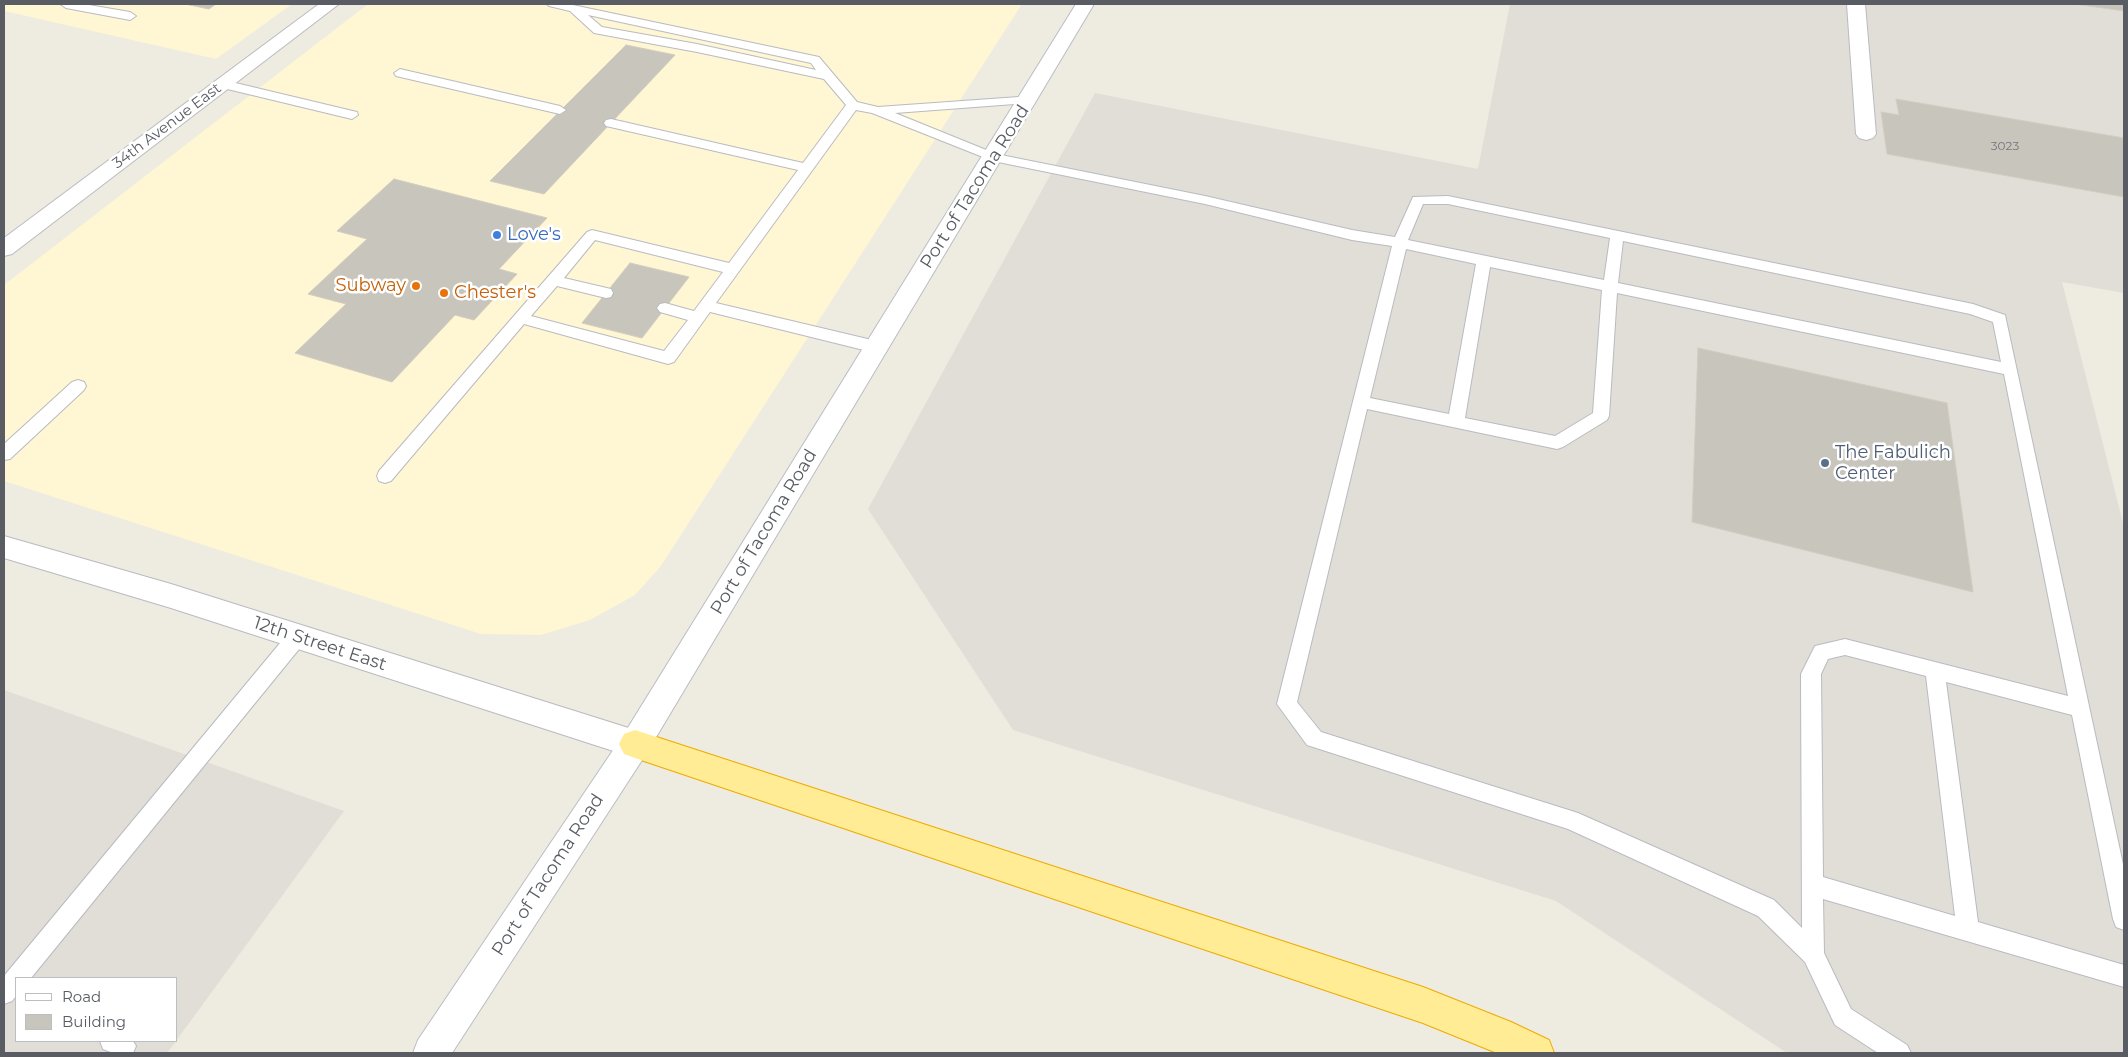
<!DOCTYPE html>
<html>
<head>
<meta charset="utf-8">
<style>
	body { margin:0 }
	#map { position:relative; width:2128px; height:1057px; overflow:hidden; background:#eeebe0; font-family:Montserrat,sans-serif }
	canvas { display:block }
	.frame { position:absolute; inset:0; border:5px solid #595d63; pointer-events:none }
	.legend { position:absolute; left:15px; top:977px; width:162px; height:65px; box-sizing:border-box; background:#fff; border:1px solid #bdbec1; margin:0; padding:6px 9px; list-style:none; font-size:15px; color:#595d63 }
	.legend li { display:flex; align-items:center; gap:10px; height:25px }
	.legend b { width:25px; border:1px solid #bdbec1 }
</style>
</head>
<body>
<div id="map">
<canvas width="2128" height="1057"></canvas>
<div class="frame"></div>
<ul class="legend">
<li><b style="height:6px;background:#fff"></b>Road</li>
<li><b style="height:14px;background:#c8c5bd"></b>Building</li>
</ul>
</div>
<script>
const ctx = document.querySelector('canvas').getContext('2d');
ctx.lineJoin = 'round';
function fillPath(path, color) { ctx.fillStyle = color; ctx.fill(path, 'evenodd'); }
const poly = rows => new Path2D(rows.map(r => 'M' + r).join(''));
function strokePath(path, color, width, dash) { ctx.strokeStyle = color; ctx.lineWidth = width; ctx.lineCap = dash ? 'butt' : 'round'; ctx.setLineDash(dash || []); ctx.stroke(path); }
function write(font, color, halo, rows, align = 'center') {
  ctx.font = font + ' Montserrat,sans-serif'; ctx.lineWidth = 5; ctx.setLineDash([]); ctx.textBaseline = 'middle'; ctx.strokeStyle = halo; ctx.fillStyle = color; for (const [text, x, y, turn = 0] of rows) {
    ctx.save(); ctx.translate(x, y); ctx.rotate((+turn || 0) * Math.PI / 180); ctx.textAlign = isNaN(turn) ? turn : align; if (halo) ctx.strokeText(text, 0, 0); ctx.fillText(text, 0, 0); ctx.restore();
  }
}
fillPath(poly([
	[4,4,292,4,216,59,4,11],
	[368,4,1022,4,661,566,635,595,590,620,541,635,481,634,4,481,4,285]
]), '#fff6d4');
fillPath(poly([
	[1510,4,2124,4,2124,293,2062,282,2124,527,2124,1053,1787,1053,1556,901,1013,730,868,509,1095,93,1478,169],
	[4,690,344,811,176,1041,176,978,16,978,16,1041,176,1041,167,1053,4,1053]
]), '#e1ded8');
const building = poly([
	[185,4,216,4,209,9,185,4],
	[2075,4,2124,4,2124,11,2075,4],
	[626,45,675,55,544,194,490,181,626,45],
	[1896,99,2124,138,2124,197,1887,154,1881,112,1899,115,1896,99],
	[394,179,547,218,499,269,517,274,474,320,455,315,392,382,295,353,346,304,308,294,367,239,337,231,394,179],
	[630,263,689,277,642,338,582,323,630,263],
	[1698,348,1947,403,1973,592,1692,522,1698,348]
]);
fillPath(building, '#c8c5bd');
strokePath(building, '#d2cdbe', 1);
const service = poly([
	[60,4,83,4,130,12,136,16,130,20,66,8,60,4],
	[547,4,568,4,819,57,857,102,878,107,1033,96,1034,99,1028,103,895,113,996,154,1205,196,1352,230,1395,237,1413,197,1448,196,1973,304,2005,315,2124,869,2124,930,2116,927,2113,919,2072,715,1946,682,1978,922,2124,965,2124,987,1823,899,1824,953,1851,1009,1907,1045,1911,1053,1878,1053,1835,1025,1805,962,1758,916,1568,829,1307,745,1277,704,1392,246,1352,240,1205,204,993,161,872,113,856,110,716,303,876,341,881,343,884,347,881,351,876,353,710,312,674,362,668,364,524,324,391,481,385,483,379,481,377,476,379,471,587,232,592,230,729,263,798,170,606,126,604,123,606,120,611,119,803,163,846,105,824,79,697,52,594,33,570,11,549,6,547,4],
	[588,15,811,63,816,70,697,44,602,27,588,15],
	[1423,204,1448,204,1610,238,1604,280,1408,240,1423,204],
	[595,240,723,272,694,311,665,303,660,304,657,308,660,312,688,320,664,351,531,316,557,286,606,298,611,297,613,293,611,289,564,278,595,240],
	[1623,241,1970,314,1993,322,2001,362,1618,283,1623,241],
	[1406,249,1476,264,1449,414,1370,398,1406,249],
	[1490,267,1602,290,1593,413,1555,436,1465,418,1490,267],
	[1617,293,2004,374,2068,696,1845,639,1815,646,1801,674,1802,928,1774,900,1578,813,1321,732,1297,702,1367,409,1557,449,1563,447,1607,420,1609,416,1617,293],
	[1845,655,1926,676,1955,916,1823,877,1821,674,1828,659,1845,655],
	[400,69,560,106,566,110,560,114,396,76,394,73,400,69],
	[223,80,357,112,358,115,352,119,219,87,217,84,223,80],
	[78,380,84,382,86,386,84,390,10,459,4,460,4,444,72,382,78,380],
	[297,629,304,631,306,637,304,643,31,978,16,978,16,996,12,1001,4,1004,4,976,290,631,297,629],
	[100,1041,133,1041,136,1046,133,1053,113,1053,103,1049,100,1041]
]);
const minor = poly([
	[1847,4,1865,4,1876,134,1873,138,1866,140,1859,138,1856,134,1847,4]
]);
const tertiary = poly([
	[319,4,339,4,12,254,4,256,4,238,319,4],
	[4,536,171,584,635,730,646,734,651,744,646,754,635,758,171,608,4,558,4,536]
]);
const secondary = poly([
	[1076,4,1094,4,646,754,452,1053,413,1053,418,1040,624,734,1076,4]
]);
const trunk = poly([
	[635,730,1423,987,1511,1022,1549,1040,1554,1053,1497,1053,1423,1023,635,758,624,754,619,744,624,734,635,730]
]);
strokePath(service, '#b9bbc1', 2);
strokePath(minor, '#b9bbc1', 2);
strokePath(tertiary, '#b9bbc1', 2);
strokePath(secondary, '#b9bdc4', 2);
strokePath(trunk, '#eeab00', 2);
fillPath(service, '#fff');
fillPath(minor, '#fff');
fillPath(tertiary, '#fff');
fillPath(secondary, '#fff');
fillPath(trunk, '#ffec95');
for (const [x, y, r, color] of [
	[497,235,5,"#3f7fe0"],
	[416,286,5,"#e8710a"],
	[444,293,5,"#e8710a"],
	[1825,463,5,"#5c6f8a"]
]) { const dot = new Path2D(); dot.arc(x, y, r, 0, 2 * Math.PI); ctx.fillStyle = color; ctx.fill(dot); strokePath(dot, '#fff', 2); }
write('12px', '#75777a', null, [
	["3023",2005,146]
]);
write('15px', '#595d63', '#fff', [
	["34th Avenue East",167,126,-37]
]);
write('18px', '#595d63', '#fff', [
	["Port of Tacoma Road",975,187,-58],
	["Port of Tacoma Road",764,532,-59],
	["12th Street East",320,644,18],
	["Port of Tacoma Road",548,875,-57]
]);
write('18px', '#366cbe', '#fff', [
	["Love's",507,235]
], 'left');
write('18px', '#c56008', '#fff', [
	["Subway",406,286],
	["Chester's",454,293,"left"]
], 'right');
write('18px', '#4e5e75', '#fff', [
	["The Fabulich",1835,453],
	["Center",1835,474]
], 'left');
</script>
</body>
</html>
